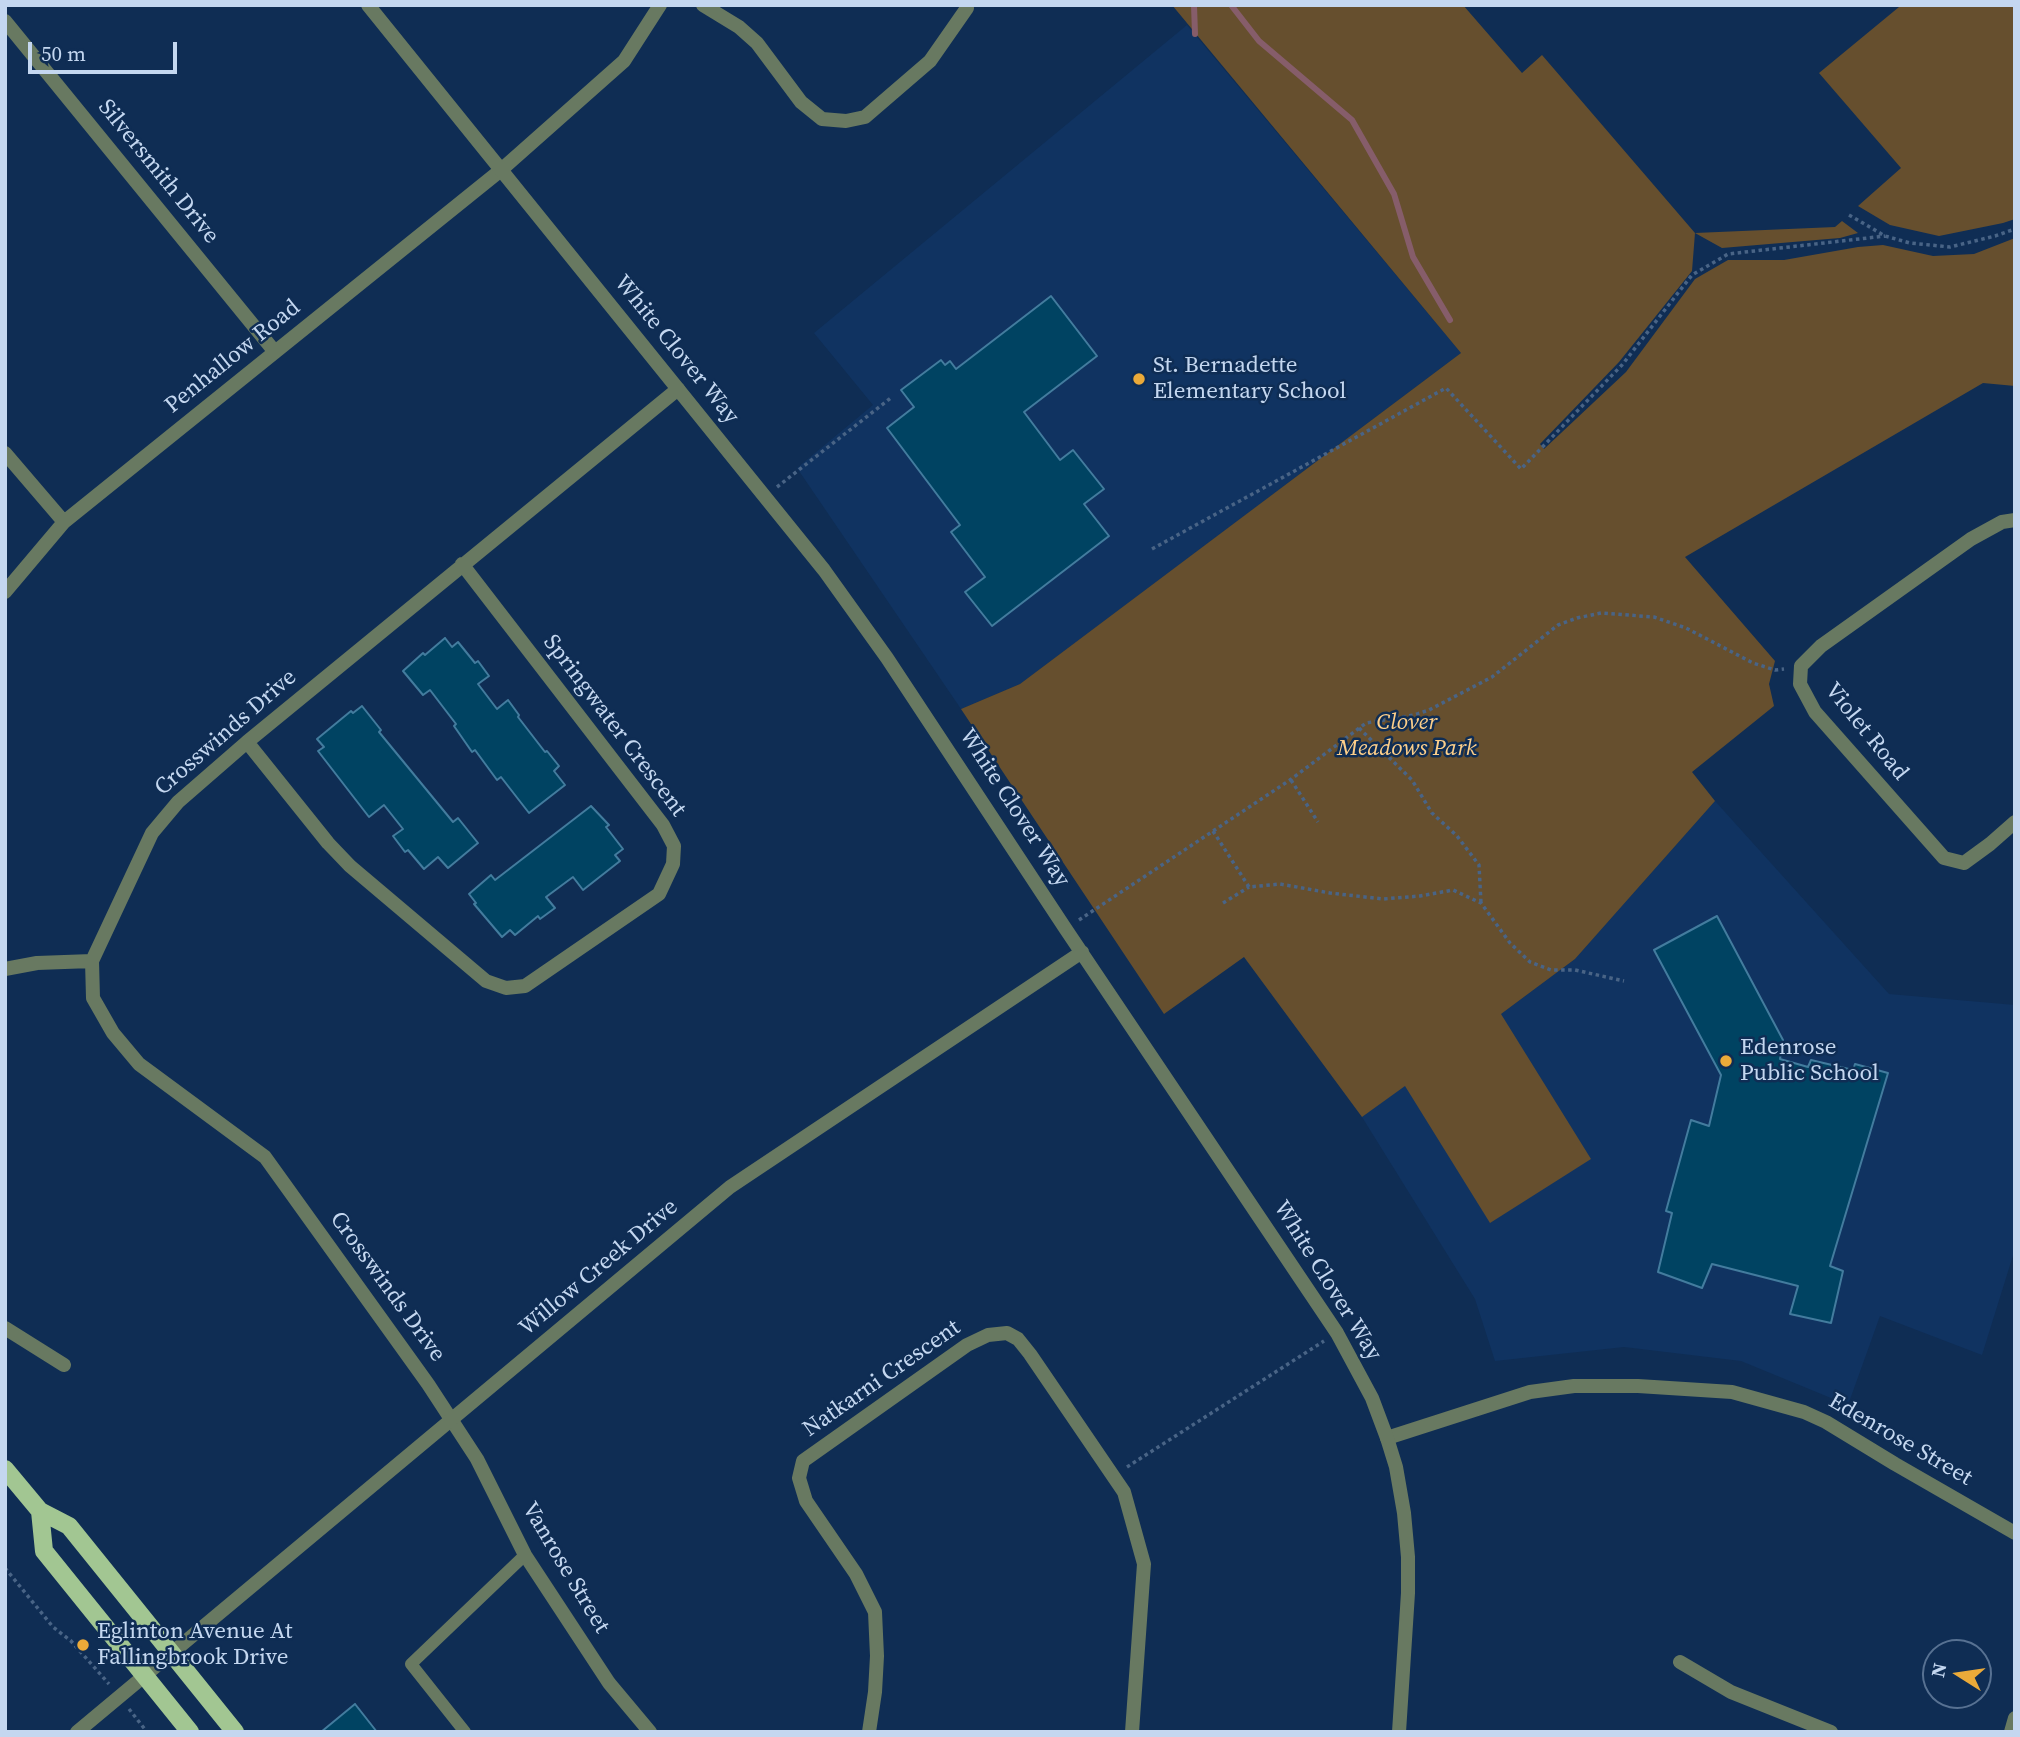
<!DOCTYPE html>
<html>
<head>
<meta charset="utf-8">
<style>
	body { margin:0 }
	#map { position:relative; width:2020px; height:1737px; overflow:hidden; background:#0f2d54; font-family:"Source Serif 4",serif }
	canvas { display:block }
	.frame { position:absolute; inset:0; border:7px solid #c4d7f0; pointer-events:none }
	.north { position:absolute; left:1922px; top:1639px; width:70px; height:70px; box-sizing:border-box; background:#0f2d54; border:2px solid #577192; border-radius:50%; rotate:282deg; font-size:19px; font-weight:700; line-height:28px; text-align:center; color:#c4d7f0 }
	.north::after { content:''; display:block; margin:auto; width:24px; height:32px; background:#ebaa39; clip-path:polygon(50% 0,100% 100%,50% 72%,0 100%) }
	.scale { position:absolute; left:28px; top:42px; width:149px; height:32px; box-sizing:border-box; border:4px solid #c4d7f0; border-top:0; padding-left:9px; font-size:21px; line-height:24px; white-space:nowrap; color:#c4d7f0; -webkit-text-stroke:5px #0f2d54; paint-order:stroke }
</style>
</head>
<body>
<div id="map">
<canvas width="2020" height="1737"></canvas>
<div class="frame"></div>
<div class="north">N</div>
<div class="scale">50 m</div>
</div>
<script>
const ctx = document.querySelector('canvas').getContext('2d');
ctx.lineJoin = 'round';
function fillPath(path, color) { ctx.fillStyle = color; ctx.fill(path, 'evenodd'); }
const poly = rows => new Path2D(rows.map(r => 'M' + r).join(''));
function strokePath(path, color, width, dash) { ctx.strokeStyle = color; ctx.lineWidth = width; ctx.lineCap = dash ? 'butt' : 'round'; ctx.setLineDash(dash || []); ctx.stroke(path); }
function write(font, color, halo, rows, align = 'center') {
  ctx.font = font + ' "Source Serif 4",serif'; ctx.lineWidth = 5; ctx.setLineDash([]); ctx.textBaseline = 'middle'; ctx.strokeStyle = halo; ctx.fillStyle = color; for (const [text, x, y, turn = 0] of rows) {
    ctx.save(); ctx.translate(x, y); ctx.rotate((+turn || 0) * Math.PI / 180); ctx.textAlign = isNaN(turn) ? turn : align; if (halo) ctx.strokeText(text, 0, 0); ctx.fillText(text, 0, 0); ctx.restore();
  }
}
fillPath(poly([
	[1187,25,1461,353,1020,684,961,709,797,468,873,405,814,333],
	[1715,801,1889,994,2015,1005,2015,1249,1982,1355,1880,1316,1848,1405,1741,1361,1624,1347,1495,1361,1475,1299,1362,1117,1575,959]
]), '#103361');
fillPath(poly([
	[1172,5,1463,5,1522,73,1542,55,1695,233,1835,227,1842,221,1858,233,1840,238,1722,248,1695,233,1692,271,1619,362,1540,444,1544,449,1626,372,1695,279,1728,260,1784,260,1858,247,1883,245,1933,256,1974,254,2015,238,2015,386,1983,383,1685,557,1775,661,1769,684,1774,706,1692,772,1715,801,1575,959,1501,1014,1591,1159,1490,1223,1405,1086,1362,1117,1244,957,1164,1014,961,709,1020,684,1461,353],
	[1898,5,2015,5,2015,219,2003,223,1939,236,1890,225,1858,206,1901,168,1819,73,1899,7]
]), '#664f2e');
strokePath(poly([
	[1194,5,1195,34],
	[1231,5,1259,41,1352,120,1394,194,1413,257,1450,320]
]), '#865d6a', 6);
const building = poly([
	[1051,296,1097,356,1024,412,1060,460,1073,450,1104,489,1084,504,1109,536,992,626,965,592,985,577,951,532,960,525,887,428,914,407,901,390,941,360,945,365,950,361,956,369,1051,296],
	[445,638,452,647,458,642,475,663,478,661,489,676,478,684,497,709,508,700,519,715,518,717,545,752,547,751,559,766,554,771,565,785,529,813,501,777,497,780,475,750,472,752,454,726,456,724,430,690,423,695,403,671,423,653,425,655,445,638],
	[362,706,381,730,379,732,453,822,458,818,478,843,448,868,438,857,424,869,408,850,405,852,393,836,403,829,384,805,369,817,318,751,324,747,317,739,351,711,353,713,362,706],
	[591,806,609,825,606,827,623,849,615,855,620,861,583,890,573,877,546,897,555,908,540,919,538,916,515,935,510,930,502,937,474,904,476,903,469,894,491,875,495,880,591,806],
	[1717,916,1783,1040,1780,1059,1808,1067,1811,1060,1853,1070,1855,1064,1888,1073,1830,1266,1843,1271,1831,1323,1790,1314,1798,1286,1712,1264,1702,1288,1658,1272,1672,1213,1666,1211,1691,1120,1709,1126,1721,1075,1654,950,1717,916],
	[355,1704,377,1732,321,1732,355,1704]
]);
fillPath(building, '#004362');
strokePath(building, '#437c9e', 2);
strokePath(poly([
	[1849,215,1885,236,1910,243,1950,247,1995,236,2015,229],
	[777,487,892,397],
	[1152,549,1446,388,1521,469,1622,365,1692,275,1728,254,1885,236],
	[1359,728,1412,780,1432,813,1457,836,1479,865,1481,903],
	[1291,780,1318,822],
	[1213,831,1249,887,1280,884,1330,893,1383,899,1420,896,1453,890,1481,903,1510,943,1530,962,1551,970,1575,970,1624,981],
	[1223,903,1249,887],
	[1079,920,1290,780,1366,723,1414,715,1429,710,1492,677,1558,625,1577,618,1601,613,1654,617,1686,628,1753,663,1775,670,1784,669],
	[1127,1467,1324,1341],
	[5,1568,53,1627,71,1641,109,1684],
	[129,1709,147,1732]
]), '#496486', 3.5, [3.5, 3.5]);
strokePath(poly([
	[465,1732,411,1664,525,1555]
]), '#687961', 12);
strokePath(poly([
	[703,5,739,27,757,43,801,102,822,119,846,121,865,117,930,61,967,8],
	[5,21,275,352],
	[5,453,64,522],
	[2015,520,2002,522,1971,539,1821,646,1801,666,1800,684,1815,712,1944,858,1964,863,1990,844,2015,822],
	[5,592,64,522,501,170],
	[247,742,328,843,350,866,486,981,506,988,525,986,659,894,673,864,674,846,663,825,462,564],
	[5,969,37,963,92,961],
	[5,1328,64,1365],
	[1387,1438,1530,1392,1574,1386,1638,1386,1732,1392,1804,1412,1826,1422,1895,1464,2015,1533],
	[1680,1662,1731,1692,1831,1732],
	[650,1732,609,1683,525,1555,477,1459,428,1384,265,1157,139,1064,113,1033,93,998,92,961,152,833,178,802,247,742,678,389],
	[869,1732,875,1692,877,1656,875,1612,856,1574,806,1501,799,1478,803,1461,967,1345,988,1335,1007,1333,1018,1339,1030,1354,1124,1492,1144,1564,1132,1732],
	[2011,1732,2015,1718]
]), '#687961', 14);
strokePath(poly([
	[368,5,824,570,887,658,1065,928,1337,1333,1372,1398,1387,1438,1396,1467,1404,1513,1408,1557,1408,1593,1399,1732],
	[501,170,624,61,660,5],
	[77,1732,730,1187,1082,952]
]), '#687961', 14);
strokePath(poly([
	[5,1469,40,1511,69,1526,235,1732],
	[40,1511,44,1551,190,1732]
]), '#a2c692', 18);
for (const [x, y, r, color] of [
	[1139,379,7,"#ebaa39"],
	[1726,1061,7,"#ebaa39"],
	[83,1645,7,"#ebaa39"]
]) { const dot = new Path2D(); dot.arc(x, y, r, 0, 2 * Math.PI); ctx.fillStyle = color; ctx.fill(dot); strokePath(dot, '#0f2d54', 2.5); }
write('23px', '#c4d7f0', '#0f2d54', [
	["Silversmith Drive",158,172,51],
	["White Clover Way",676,350,51],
	["Penhallow Road",233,357,-39],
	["Springwater Crescent",614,726,53],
	["Violet Road",1866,732,51],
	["Crosswinds Drive",226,733,-41],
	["White Clover Way",1014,808,57],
	["Willow Creek Drive",599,1268,-40],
	["White Clover Way",1327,1281,58],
	["Crosswinds Drive",387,1287,54],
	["Natkarni Crescent",882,1379,-35],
	["Edenrose Street",1900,1440,30],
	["Vanrose Street",565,1568,59]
]);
write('23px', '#c4d7f0', '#0f2d54', [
	["St. Bernadette",1153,366],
	["Elementary School",1153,392],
	["Edenrose",1740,1048],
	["Public School",1740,1074],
	["Eglinton Avenue At",97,1632],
	["Fallingbrook Drive",97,1658]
], 'left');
write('italic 23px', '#fdcf8a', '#0f2d54', [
	["Clover",1407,723],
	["Meadows Park",1407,749]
]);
</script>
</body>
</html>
